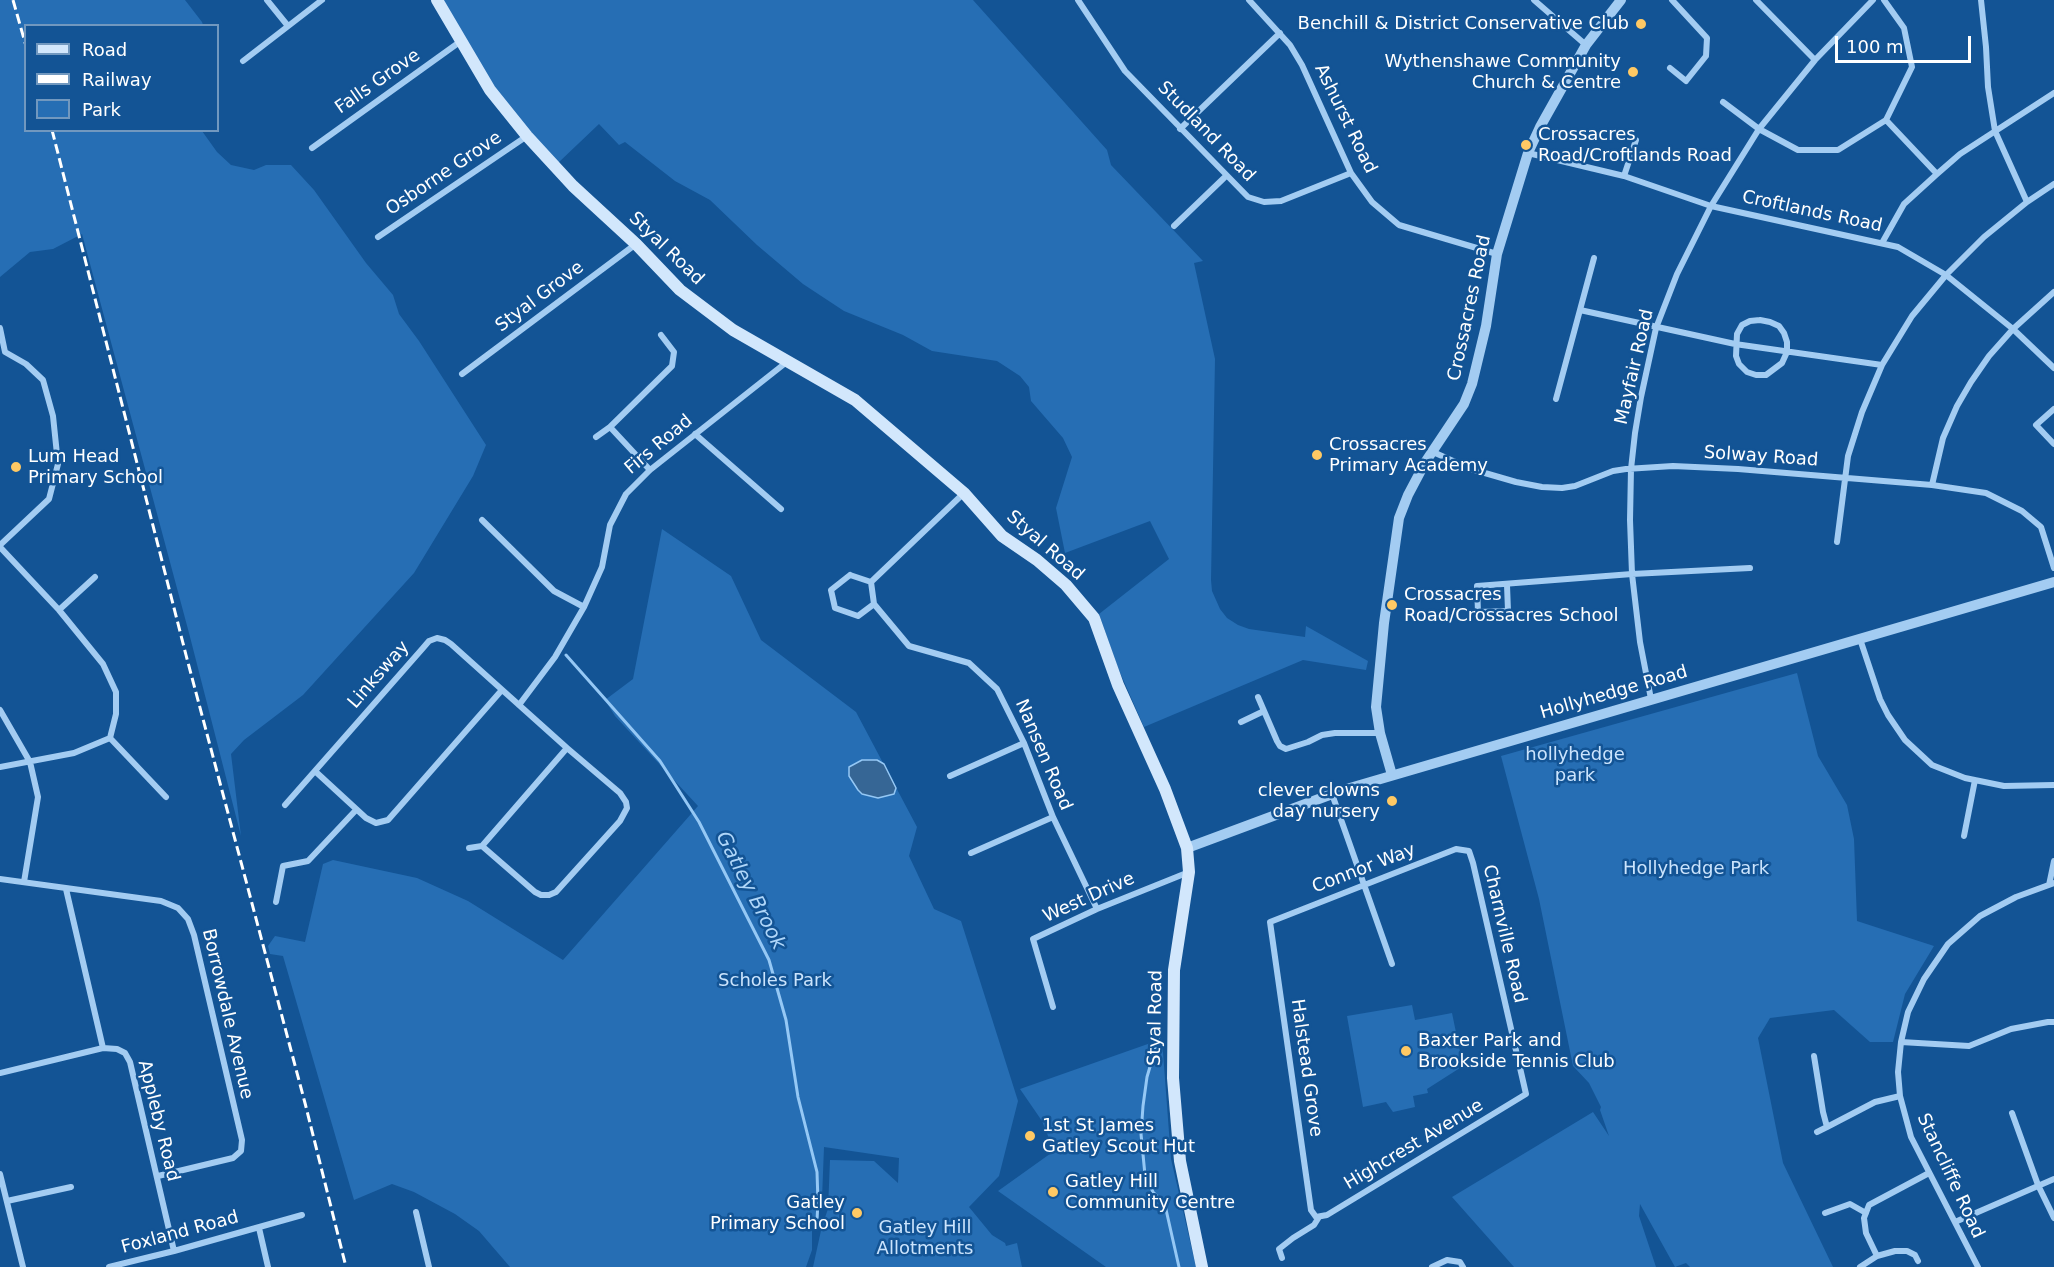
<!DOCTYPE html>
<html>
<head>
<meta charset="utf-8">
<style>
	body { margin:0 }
	#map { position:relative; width:2054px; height:1267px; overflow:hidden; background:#135495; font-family:"DejaVu Sans",sans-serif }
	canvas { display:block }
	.legend { position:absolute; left:24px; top:24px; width:195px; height:108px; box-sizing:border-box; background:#135495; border:2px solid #7198bf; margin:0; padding:8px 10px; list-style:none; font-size:18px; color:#fff }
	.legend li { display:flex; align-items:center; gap:12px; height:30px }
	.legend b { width:30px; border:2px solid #7198bf }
	.scale { position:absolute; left:1835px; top:36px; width:136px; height:27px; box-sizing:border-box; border:3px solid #fff; border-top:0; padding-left:8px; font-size:18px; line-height:21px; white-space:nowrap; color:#fff; -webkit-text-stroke:4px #135495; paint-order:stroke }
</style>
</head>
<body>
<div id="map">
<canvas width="2054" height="1267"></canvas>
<ul class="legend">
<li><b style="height:8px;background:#d2e7fc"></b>Road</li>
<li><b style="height:8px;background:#fff"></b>Railway</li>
<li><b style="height:16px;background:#266eb4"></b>Park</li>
</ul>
<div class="scale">100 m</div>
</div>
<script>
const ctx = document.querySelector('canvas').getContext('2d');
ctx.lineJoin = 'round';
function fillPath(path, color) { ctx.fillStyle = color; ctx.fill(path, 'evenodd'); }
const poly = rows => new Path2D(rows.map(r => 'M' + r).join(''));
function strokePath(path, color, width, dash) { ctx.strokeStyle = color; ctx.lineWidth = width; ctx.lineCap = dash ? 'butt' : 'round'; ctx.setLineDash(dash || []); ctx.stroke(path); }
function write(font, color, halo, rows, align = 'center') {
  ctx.font = font + ' "DejaVu Sans",sans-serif'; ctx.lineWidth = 5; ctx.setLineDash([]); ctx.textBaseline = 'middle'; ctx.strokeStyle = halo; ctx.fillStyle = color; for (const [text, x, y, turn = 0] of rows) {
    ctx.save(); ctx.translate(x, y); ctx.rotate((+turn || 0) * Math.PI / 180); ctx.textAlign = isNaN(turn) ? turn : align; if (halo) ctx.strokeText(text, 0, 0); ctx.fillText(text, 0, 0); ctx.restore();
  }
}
fillPath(poly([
	[0,0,185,0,202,22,203,25,26,26,26,130,202,131,217,152,231,165,254,170,266,165,291,165,314,190,366,263,393,295,399,314,419,341,486,445,473,476,414,573,303,695,244,740,231,754,241,836,189,633,82,234,53,249,30,252,0,277],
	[443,0,973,0,1107,150,1111,165,1203,261,1194,263,1215,359,1211,580,1212,591,1220,609,1227,618,1238,625,1249,629,1305,637,1306,626,1368,661,1366,670,1303,660,1144,727,1118,668,1099,614,1169,559,1150,521,1065,553,1056,508,1072,457,1063,438,1031,401,1029,387,1020,376,997,361,932,351,903,335,844,311,803,284,757,245,710,200,675,181,625,142,619,145,599,124,558,163,497,93],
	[662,529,731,576,761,640,856,712,917,827,909,856,934,909,961,921,1018,1101,999,1176,969,1207,992,1235,1005,1243,1006,1246,1017,1243,1022,1267,813,1267,822,1226,828,1209,830,1160,874,1161,898,1183,899,1158,824,1147,822,1199,812,1227,812,1250,806,1267,510,1267,479,1231,455,1214,414,1192,392,1184,354,1200,283,956,270,954,268,946,275,936,305,942,323,864,333,860,417,878,468,901,563,960,698,806,615,716,605,700,633,679],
	[1797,673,1818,756,1847,805,1854,839,1857,921,1934,946,1905,994,1893,1042,1870,1042,1834,1010,1770,1018,1758,1038,1783,1163,1833,1267,1690,1267,1686,1263,1675,1267,1640,1204,1639,1216,1656,1267,1514,1267,1452,1197,1593,1112,1609,1136,1600,1110,1601,1107,1589,1083,1573,1066,1539,899,1501,756],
	[1412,1005,1415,1020,1452,1013,1463,1066,1427,1089,1428,1093,1413,1096,1415,1107,1393,1112,1386,1102,1363,1107,1347,1016],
	[1162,1039,1171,1159,1196,1267,1106,1267,998,1191,1054,1151,1042,1121,1020,1089]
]), '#266eb4');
const water = poly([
	[862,760,877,760,884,764,896,788,894,794,878,798,862,794,858,790,849,776,849,767,862,760]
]);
fillPath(water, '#366695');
strokePath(water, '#95c8f5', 1.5);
strokePath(poly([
	[566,655,660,761,699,822,769,960,786,1020,798,1097,817,1172,818,1202,817,1220],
	[1159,1036,1147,1077,1143,1106,1141,1134,1145,1175,1153,1192,1165,1205,1179,1267]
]), '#95c8f5', 3);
strokePath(poly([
	[267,0,288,26],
	[1078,0,1125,71,1248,197,1264,202,1281,201,1351,173],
	[1249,0,1290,45,1302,65,1351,173,1372,202,1399,225,1497,254],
	[1534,0,1586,45],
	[1756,0,1815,60],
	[1981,0,1986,47,1988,87,1995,131,2027,202],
	[243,61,322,0],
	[1670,68,1686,81,1706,56,1707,38,1672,0],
	[1723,102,1759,129,1798,150,1838,150,1886,120,1912,67,1904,28,1884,0],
	[1886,120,1937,174],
	[1180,129,1280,33],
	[312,148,461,41],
	[1528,153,1624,176,1711,206,1898,247,1946,275,2013,329,2054,368],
	[1624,176,1636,140],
	[1174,226,1226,176],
	[378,237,527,136],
	[1882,243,1904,204,1937,174,1960,154,2054,93],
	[1580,310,1735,344,1882,365],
	[1760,320,1770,322,1779,326,1784,333,1787,342,1787,352,1782,363,1766,375,1756,375,1747,372,1739,364,1736,356,1737,334,1742,325,1750,321,1760,320],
	[0,328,5,352,26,364,43,380,53,416,58,464,49,499,0,545],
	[462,374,636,244],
	[1556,399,1594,258],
	[2054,409,2036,425,2054,444],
	[695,434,781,509],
	[596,437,610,427],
	[1433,452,1471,469,1516,482,1542,487,1562,488,1575,486,1613,471,1626,469,1673,466,1738,469,1932,485,1986,493,2022,511,2041,527,2054,568],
	[650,470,610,427,672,366,674,352,661,335],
	[1932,485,1943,438,1957,406,1971,382,1989,356,2013,329,2054,292],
	[482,520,554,591,584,607],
	[1837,542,1848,456,1862,412,1882,365,1912,316,1946,275,1984,237,2027,202,2054,184],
	[0,547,59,610,103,664,116,692,116,714,110,738,74,753,0,767],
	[850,575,871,582,874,604,858,616,835,608,831,590,850,575],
	[871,582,964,493],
	[1507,585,1508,611,1478,612,1477,586,1632,574,1750,568],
	[874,604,909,646,969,663,997,689,1024,743,1053,817,1097,909],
	[59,610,95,577],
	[1860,639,1880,699,1888,715,1905,740,1932,765,1965,778,2004,786,2054,785],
	[1258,697,1277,741,1280,746,1286,749,1308,742,1322,735,1335,733,1380,733],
	[1651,699,1640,642,1632,574,1630,520,1631,469,1635,433,1641,397,1656,328,1677,274,1711,206,1759,129,1815,60,1873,0],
	[519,705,555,657,584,607,602,567,610,525,626,494,650,470,788,361],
	[0,710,30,762,38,797,24,882],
	[1241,722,1264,711],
	[110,738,166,797],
	[567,748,620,793,626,802,627,808,620,821,556,892,549,895,541,895,535,892,482,846,567,748],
	[316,772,366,818,376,823,388,820,501,691],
	[950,776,1024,743],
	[1332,794,1392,964],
	[285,805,423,648,429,641,437,638,445,640,451,644,567,748],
	[1964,836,1975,780],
	[469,848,482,846],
	[1456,849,1469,851,1473,863,1526,1094,1327,1215,1316,1217,1311,1210,1270,922,1456,849],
	[971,853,1053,817],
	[0,879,161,901,178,908,188,919,194,935,242,1140,241,1151,233,1158,158,1176],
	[2049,885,2054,861],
	[66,889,103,1048],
	[276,902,283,866,308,861,356,810],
	[1053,1007,1033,939,1097,909,1189,872],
	[1901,1042,1969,1046,2011,1029,2048,1022,2054,1022],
	[1814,1056,1823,1112,1827,1127,1875,1102,1900,1096],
	[0,1073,103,1048,117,1049,125,1053,130,1062,174,1251],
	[2012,1113,2038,1185,2054,1218],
	[1817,1132,1827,1127],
	[0,1174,23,1267],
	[7,1201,71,1187],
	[416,1212,429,1267],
	[1825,1213,1850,1204,1866,1213],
	[1955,1222,2054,1179],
	[259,1228,268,1267],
	[1282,1258,1279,1249,1293,1238,1314,1225,1319,1217],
	[1918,1261,1915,1255,1907,1251,1895,1251,1877,1256,1866,1233,1864,1218,1869,1205,1929,1173],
	[109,1267,174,1251,302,1215],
	[1432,1267,1447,1260,1460,1262,1463,1267],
	[1860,1267,1877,1256],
	[1978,1267,1911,1137,1900,1096,1898,1072,1901,1042,1908,1012,1924,979,1948,944,1980,916,2016,897,2054,883]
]), '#a3ccf2', 6);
strokePath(poly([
	[1392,775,1380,733,1376,707,1384,623,1399,518,1408,495,1426,461,1464,404,1472,384,1486,326,1497,254,1528,153,1540,127,1586,45,1621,0],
	[1187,848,1343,790,2054,582]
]), '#a3ccf2', 10);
strokePath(poly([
	[437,0,490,90,527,136,573,186,636,244,680,290,733,330,855,400,964,493,1002,536,1037,560,1066,585,1094,618,1118,685,1165,789,1187,848,1189,872,1174,970,1173,1078,1180,1161,1202,1267]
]), '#d2e7fc', 12);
strokePath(poly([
	[13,0,26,46],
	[52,130,186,655,305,1103,346,1267]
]), '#fff', 3, [10, 4.5]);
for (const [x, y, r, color] of [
	[1641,24,6,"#ffc964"],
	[1633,72,6,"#ffc964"],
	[1526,145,6,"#ffc964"],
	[1317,455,6,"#ffc964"],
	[16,467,6,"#ffc964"],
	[1392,605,6,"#ffc964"],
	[1392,801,6,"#ffc964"],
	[1406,1051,6,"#ffc964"],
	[1030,1136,6,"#ffc964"],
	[1053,1192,6,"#ffc964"],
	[857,1213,6,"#ffc964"]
]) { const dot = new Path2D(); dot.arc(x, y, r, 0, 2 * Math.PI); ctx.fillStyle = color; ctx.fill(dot); strokePath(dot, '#135495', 2); }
write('18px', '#fff', '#135495', [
	["Benchill & District Conservative Club",1629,24,"right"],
	["Wythenshawe Community",1621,62,"right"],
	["Church & Centre",1621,83,"right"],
	["Crossacres",1538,135],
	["Road/Croftlands Road",1538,156],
	["Crossacres",1329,445],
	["Primary Academy",1329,466],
	["Lum Head",28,457],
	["Primary School",28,478],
	["Crossacres",1404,595],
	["Road/Crossacres School",1404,616],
	["clever clowns",1380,791,"right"],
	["day nursery",1380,812,"right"],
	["Baxter Park and",1418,1041],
	["Brookside Tennis Club",1418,1062],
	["1st St James",1042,1126],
	["Gatley Scout Hut",1042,1147],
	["Gatley Hill",1065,1182],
	["Community Centre",1065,1203],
	["Gatley",845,1203,"right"],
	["Primary School",845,1224,"right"]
], 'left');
write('18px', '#fff', '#135495', [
	["Falls Grove",378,82,-35],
	["Ashurst Road",1345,119,64],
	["Studland Road",1206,132,46],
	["Osborne Grove",444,174,-34],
	["Croftlands Road",1812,212,12],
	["Styal Road",666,249,44],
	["Styal Grove",540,297,-37],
	["Crossacres Road",1470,308,-78],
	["Mayfair Road",1635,367,-77],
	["Firs Road",659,445,-40],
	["Solway Road",1761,457,4],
	["Styal Road",1045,546,41],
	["Linksway",379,675,-49],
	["Hollyhedge Road",1614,693,-16],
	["Nansen Road",1043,755,67],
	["Connor Way",1364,869,-21],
	["West Drive",1089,898,-24],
	["Charnville Road",1504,934,77],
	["Borrowdale Avenue",227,1014,77],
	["Styal Road",1156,1018,-89],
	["Halstead Grove",1306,1068,82],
	["Appleby Road",158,1121,76],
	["Highcrest Avenue",1414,1145,-31],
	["Stancliffe Road",1950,1176,65],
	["Foxland Road",180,1233,-15]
]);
write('18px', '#cbe4fd', '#135495', [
	["hollyhedge",1575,755],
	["park",1575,776],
	["Hollyhedge Park",1696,869],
	["Scholes Park",775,981],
	["Gatley Hill",925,1228],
	["Allotments",925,1249]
]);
write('italic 20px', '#afd6f9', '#135495', [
	["Gatley Brook",750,891,63]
]);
</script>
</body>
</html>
